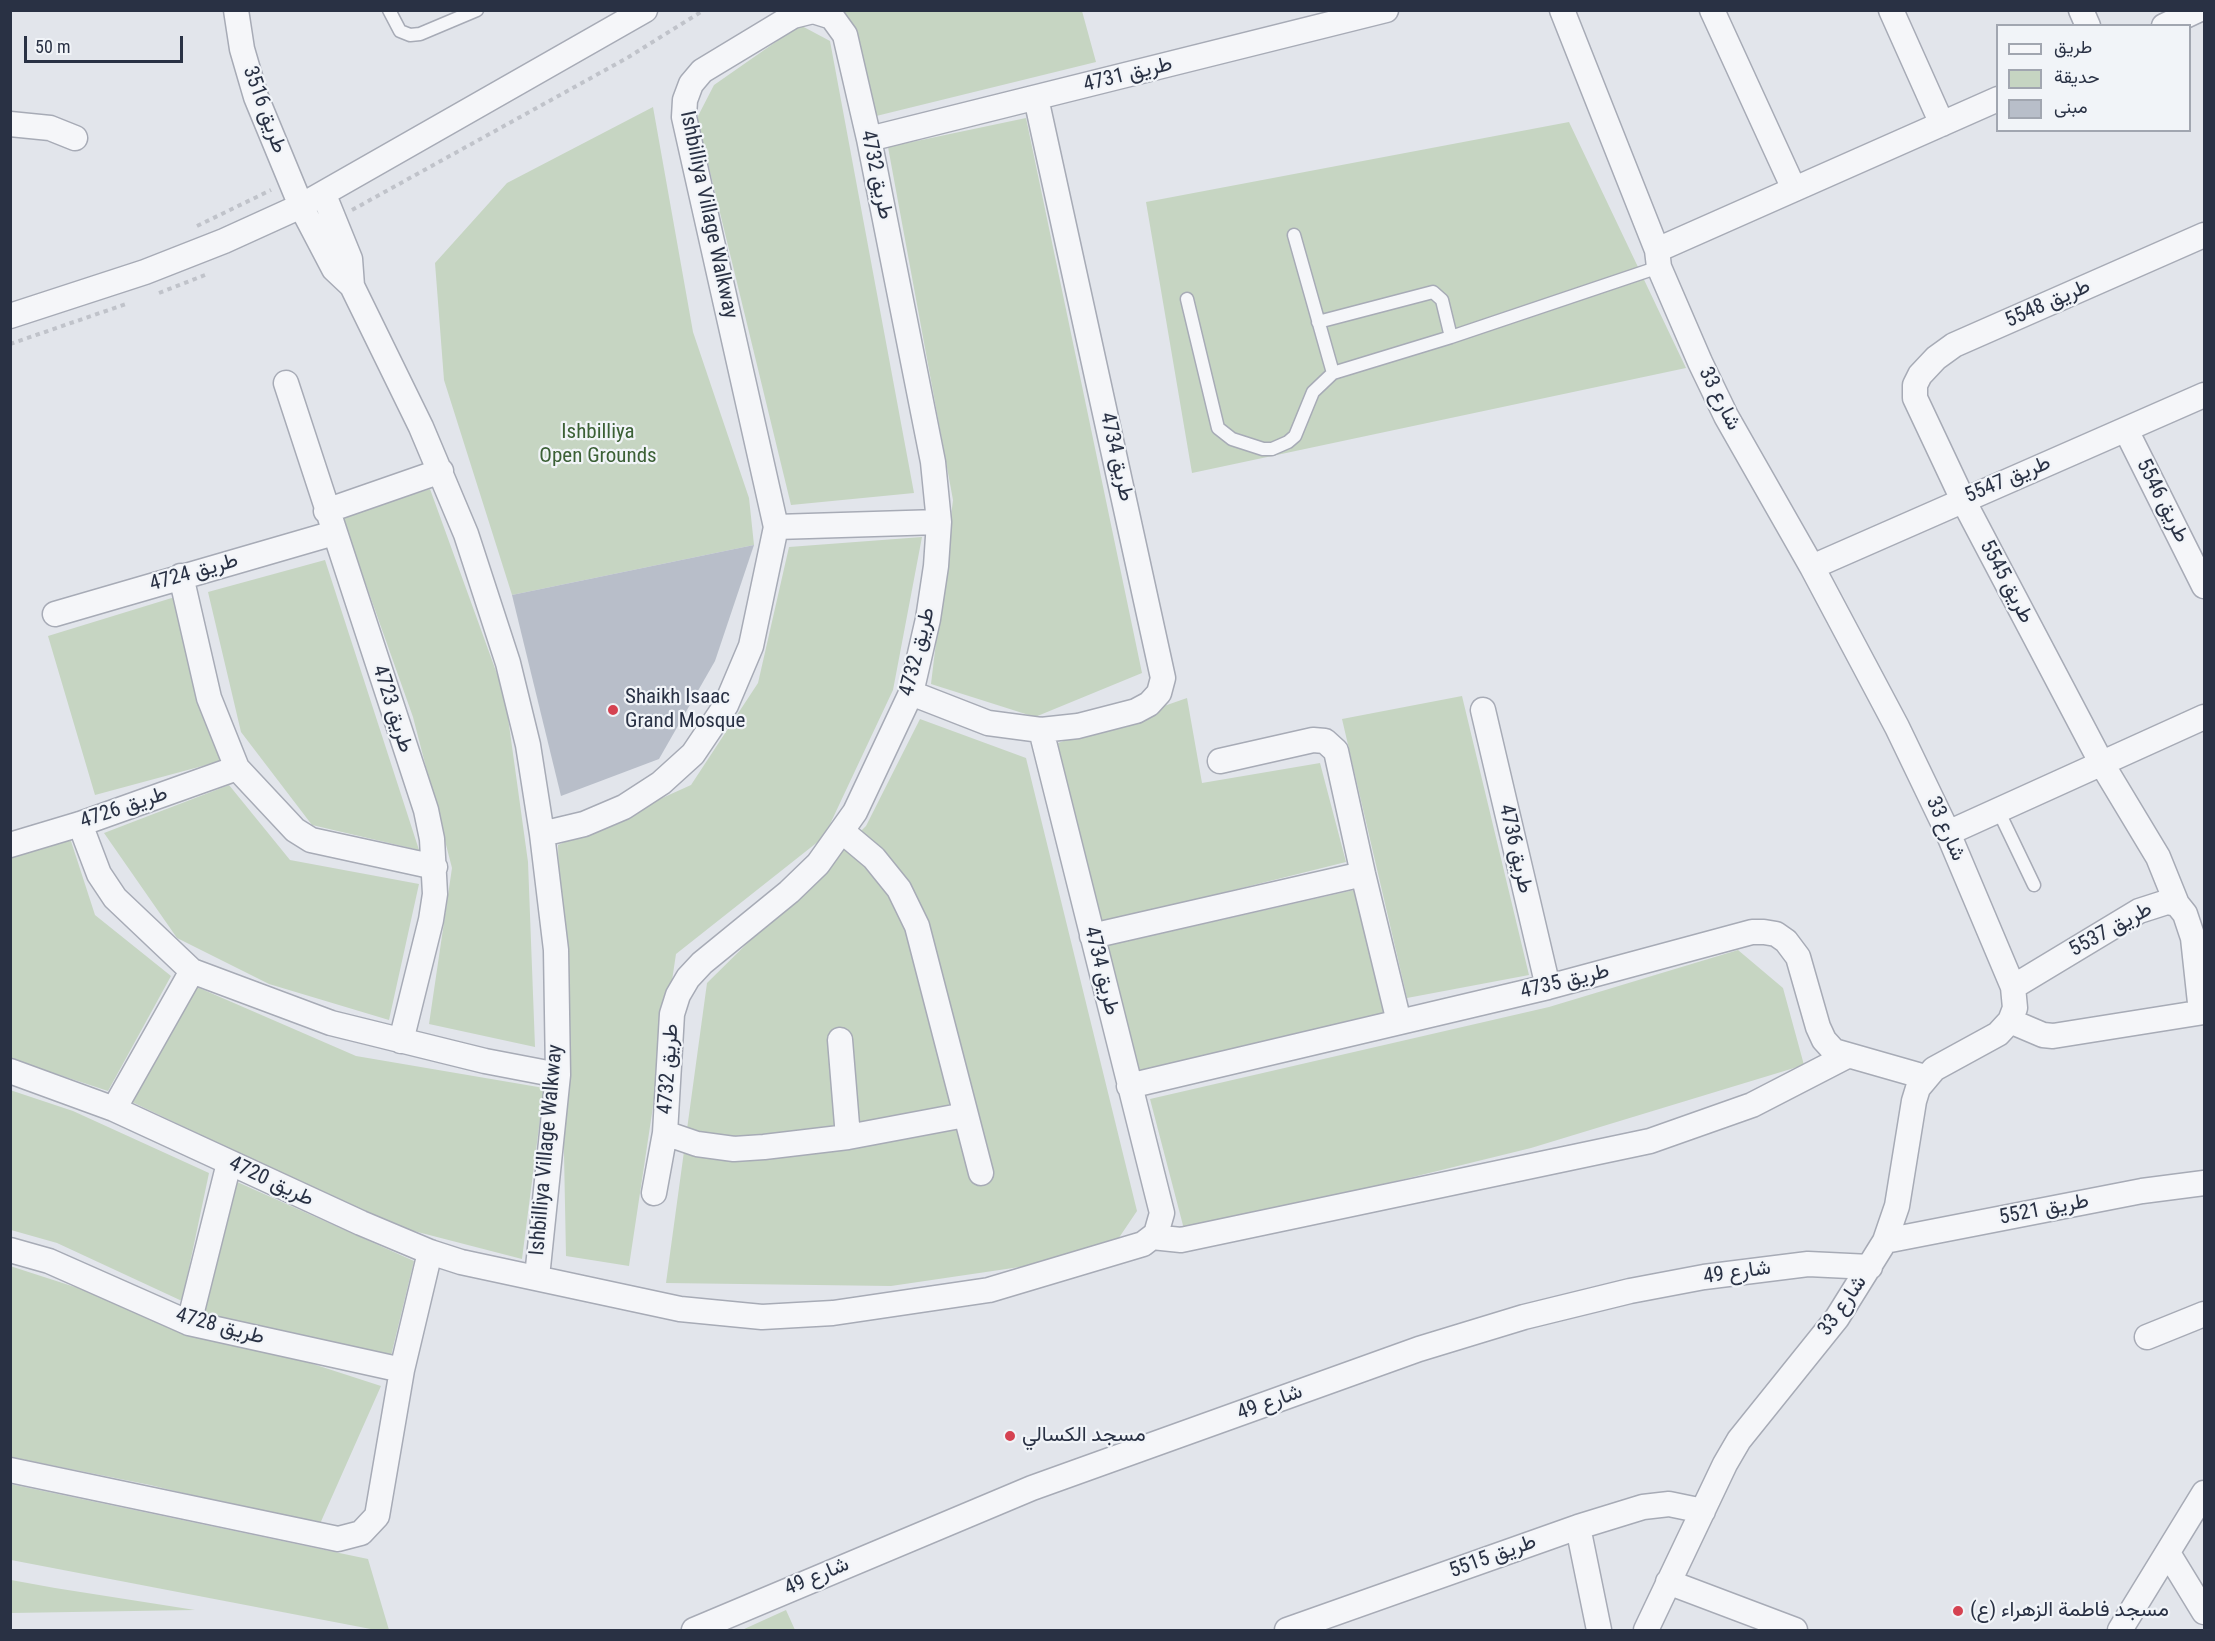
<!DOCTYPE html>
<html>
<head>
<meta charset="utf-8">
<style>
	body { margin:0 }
	#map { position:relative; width:2215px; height:1641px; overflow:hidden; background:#e2e5eb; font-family:"Roboto Condensed",Vazirmatn,sans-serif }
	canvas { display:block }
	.frame { position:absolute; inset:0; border:12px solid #293144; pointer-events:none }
	.legend { position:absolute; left:1996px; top:24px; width:195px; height:108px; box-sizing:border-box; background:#f1f4f8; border:2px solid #a1a6b0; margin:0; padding:8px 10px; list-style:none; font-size:18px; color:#293144 }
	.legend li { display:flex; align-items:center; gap:12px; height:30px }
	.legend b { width:30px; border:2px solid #a1a6b0 }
	.scale { position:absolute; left:24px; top:36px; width:159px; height:27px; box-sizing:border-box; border:3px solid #293144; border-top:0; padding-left:8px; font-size:18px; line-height:21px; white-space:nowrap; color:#293144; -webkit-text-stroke:4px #f1f4f8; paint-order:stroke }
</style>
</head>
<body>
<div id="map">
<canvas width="2215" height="1641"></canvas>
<div class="frame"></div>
<ul class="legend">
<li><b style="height:8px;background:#f5f6f9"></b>طريق</li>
<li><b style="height:16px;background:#c6d5c2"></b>حديقة</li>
<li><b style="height:16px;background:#b8bec9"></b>مبنى</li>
</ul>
<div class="scale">50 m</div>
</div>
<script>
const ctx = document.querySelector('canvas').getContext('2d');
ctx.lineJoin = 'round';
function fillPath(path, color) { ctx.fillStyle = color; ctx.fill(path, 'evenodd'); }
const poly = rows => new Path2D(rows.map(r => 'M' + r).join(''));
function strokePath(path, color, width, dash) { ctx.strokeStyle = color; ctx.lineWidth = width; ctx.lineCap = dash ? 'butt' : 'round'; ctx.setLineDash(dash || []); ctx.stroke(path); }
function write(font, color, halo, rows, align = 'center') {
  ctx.font = font + ' "Roboto Condensed",Vazirmatn,sans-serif'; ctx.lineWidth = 4.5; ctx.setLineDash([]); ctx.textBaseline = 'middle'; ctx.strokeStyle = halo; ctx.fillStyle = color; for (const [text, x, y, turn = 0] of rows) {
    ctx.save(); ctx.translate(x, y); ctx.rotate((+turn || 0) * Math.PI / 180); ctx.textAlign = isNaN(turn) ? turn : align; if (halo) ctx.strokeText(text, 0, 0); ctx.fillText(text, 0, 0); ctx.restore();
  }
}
fillPath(poly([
	[844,11,1082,11,1096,62,864,119],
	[800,25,830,41,914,493,791,505,697,118,714,85],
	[653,107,693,332,749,498,754,545,512,595,444,380,435,263,507,183],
	[1026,118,1142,673,1035,717,931,684,953,500,888,147],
	[1569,122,1686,368,1192,473,1146,202],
	[430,489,505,696,528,862,535,1047,429,1024,452,868,413,717,342,517],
	[922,537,893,690,824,837,676,954,629,1266,566,1256,558,845,691,785,758,683,789,547],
	[325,560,419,850,312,825,241,732,208,592],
	[175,597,197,699,221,761,95,795,48,636],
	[1462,696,1529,975,1407,998,1342,719],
	[1187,698,1202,783,1320,763,1346,862,1089,926,1058,743],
	[920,719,1026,758,1137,1211,1108,1254,891,1286,666,1283,707,983,866,826],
	[229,785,290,860,419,884,389,1020,269,984,177,938,104,833],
	[70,838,95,915,171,976,108,1091,11,1059,11,856],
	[1354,890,1385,1014,1137,1071,1106,946],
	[1738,950,1783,988,1804,1065,1531,1148,1185,1233,1150,1099,1549,1007],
	[197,987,356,1056,544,1088,522,1259,406,1229,268,1167,132,1102],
	[10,1090,73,1111,209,1173,182,1301,57,1243,11,1230],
	[235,1181,414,1261,391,1356,202,1326],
	[10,1266,381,1386,319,1526,150,1485,11,1457],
	[10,1484,368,1559,389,1630,376,1630,11,1560],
	[11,1580,55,1588,195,1610,11,1613],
	[786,1610,795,1630,742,1630]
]), '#c6d5c2');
fillPath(poly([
	[754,545,715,661,659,759,561,796,512,595]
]), '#b8bec9');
const service = poly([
	[389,10,400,31,410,35,420,34,477,10],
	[1294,235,1333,373],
	[1187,299,1218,428,1232,439,1263,449,1272,449,1288,442,1295,436,1313,392,1333,373,1451,337,1659,267],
	[1318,322,1433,292,1442,300,1451,337],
	[1998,810,2034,885]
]);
const minor = poly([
	[236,10,242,49,256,97,301,206,334,269,352,286,421,427,466,534,508,663,528,745,542,834,556,950,558,1075,537,1277],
	[1562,10,1657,250,1659,267,1700,362,1726,416,1812,567,1897,727,1948,833,2013,987,2015,1008,2010,1021,1998,1034,1934,1069,1918,1088,1914,1101,1897,1206,1885,1241,1837,1318,1739,1440,1725,1464,1646,1630],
	[1712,10,1794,189],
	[1891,10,1942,124],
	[2081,10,2088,26],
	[2164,26,2198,10],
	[10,124,50,128,75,138],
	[869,139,1386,10],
	[324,195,350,259,352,286],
	[1657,250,1998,99],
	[10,316,145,272,224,241,301,206,645,10],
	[286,383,426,810,432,839,435,894,431,920,401,1041],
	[2126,430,2204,586],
	[326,511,441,471],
	[776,527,939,522],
	[1812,567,2204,395],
	[181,576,209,698,237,768,295,830,311,840,435,867],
	[55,614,334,533],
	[911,693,988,723,1041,730,1078,726,1136,711,1149,704,1159,693,1163,678,1036,98],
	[1483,710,1548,987],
	[1220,761,1313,740,1325,741,1336,751,1363,874,1399,1022],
	[80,824,99,874,115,898,192,971,331,1023,485,1061,558,1075],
	[843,832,874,858,899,889,917,926,981,1173],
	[1948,833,2204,717],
	[542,834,584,824,624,807,661,783,693,754,726,705,751,646,776,527,684,117,685,100,691,84,702,71,793,16,813,11,832,17,845,35,869,139,933,462,939,522,936,566,928,619,911,693,855,812,818,864,789,892,702,963,688,978,678,995,672,1014,665,1133,654,1193],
	[10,845,80,824,237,768],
	[2177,904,2158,857,2102,764,1963,500,1915,398,1915,385,1920,375,1936,358,1954,345,2204,235],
	[1092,936,1363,874],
	[2013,987,2139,911,2167,902,2177,904,2185,914,2193,938,2201,1012],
	[2010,1021,2043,1035,2053,1036,2204,1012],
	[840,1040,848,1137],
	[10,1071,114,1109,361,1223,430,1252,461,1262,680,1309,762,1317,833,1313,989,1290,1143,1244,1156,1234,1162,1213,1041,730],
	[1129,1086,1548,987,1752,932,1764,932,1776,934,1786,941,1798,957,1818,1027,1824,1040,1834,1051,1925,1077],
	[114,1109,192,971],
	[665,1133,697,1144,734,1149,764,1147,848,1137,965,1115],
	[1152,1237,1181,1240,1650,1141,1752,1105,1847,1056],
	[1885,1241,2142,1191,2204,1183],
	[10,1250,49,1261,189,1323,402,1370],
	[189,1323,229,1163],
	[2147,1337,2204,1314],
	[10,1470,338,1539,361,1533,377,1516,402,1370,430,1252],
	[1578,1527,1599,1630],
	[2168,1553,2204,1612],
	[1668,1582,1795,1630],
	[694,1630,1032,1488,1419,1349,1524,1317,1630,1291,1704,1277,1808,1264,1870,1267],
	[1287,1630,1578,1527,1643,1507,1669,1504,1703,1511],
	[2120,1630,2204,1493]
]);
strokePath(service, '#a7abb6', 15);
strokePath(minor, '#a7abb6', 27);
strokePath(poly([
	[352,210,627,58,704,10],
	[197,226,271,190],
	[159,293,205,275],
	[10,344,129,303]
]), '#c0c3ca', 4, [4.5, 4.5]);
strokePath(service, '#f5f6f9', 12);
strokePath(minor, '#f5f6f9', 24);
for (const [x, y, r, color] of [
	[613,710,6,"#d54251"],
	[1010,1436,6,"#d54251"],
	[1958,1611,6,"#d54251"]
]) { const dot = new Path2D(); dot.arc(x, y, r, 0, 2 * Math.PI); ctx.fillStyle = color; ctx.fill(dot); strokePath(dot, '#f1f4f8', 2); }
write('21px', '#293144', '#f1f4f8', [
	["طريق 4731",1128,75,-14],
	["طريق 3516",264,110,70],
	["طريق 4732",876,175,78],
	["Ishbilliya Village Walkway",708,215,78],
	["طريق 5548",2048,304,-24],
	["شارع 33",1719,399,63],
	["طريق 4734",1116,457,77],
	["طريق 5547",2008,480,-23],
	["طريق 5546",2162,501,63],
	["طريق 4724",194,573,-16],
	["طريق 5545",2006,582,62],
	["طريق 4732",918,652,-76],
	["طريق 4723",392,709,72],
	["طريق 4726",124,808,-19],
	["شارع 33",1945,829,66],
	["طريق 4736",1515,849,77],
	["طريق 5537",2111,930,-29],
	["طريق 4734",1101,971,76],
	["طريق 4735",1565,982,-14],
	["طريق 4732",669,1069,-86],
	["Ishbilliya Village Walkway",547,1150,-85],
	["طريق 4720",271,1182,25],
	["طريق 5521",2044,1210,-11],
	["شارع 49",1737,1273,-8],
	["شارع 33",1843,1306,-55],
	["طريق 4728",220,1327,15],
	["شارع 49",1270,1403,-20],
	["طريق 5515",1493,1557,-20],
	["شارع 49",817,1577,-23]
]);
write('21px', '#3b6035', '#f1f4f8', [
	["Ishbilliya",598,433],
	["Open Grounds",598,457]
]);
write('21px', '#293144', '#f1f4f8', [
	["Shaikh Isaac",625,698],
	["Grand Mosque",625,722],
	["مسجد الكسالي",1022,1436],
	["مسجد فاطمة الزهراء (ع)",1970,1611]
], 'left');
</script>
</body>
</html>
